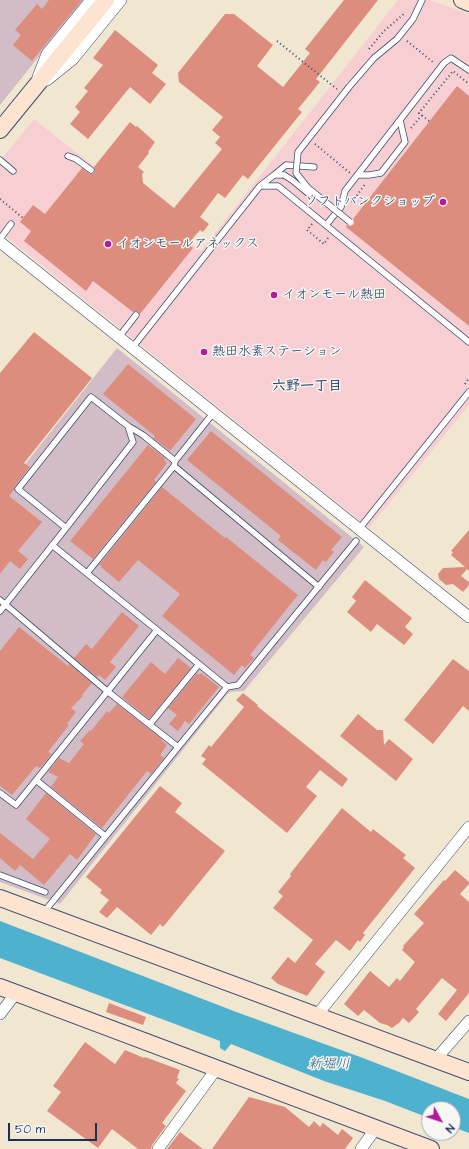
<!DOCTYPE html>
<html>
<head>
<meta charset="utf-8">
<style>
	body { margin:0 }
	#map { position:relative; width:469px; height:1149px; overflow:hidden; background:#f1e7d1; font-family:"Architects Daughter",sans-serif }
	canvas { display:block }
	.north { position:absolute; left:421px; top:1101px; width:40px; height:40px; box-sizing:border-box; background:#f6f6f2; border:1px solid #9ea6b7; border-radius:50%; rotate:130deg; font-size:11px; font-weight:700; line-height:16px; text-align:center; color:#1b2f5e }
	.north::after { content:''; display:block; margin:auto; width:14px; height:18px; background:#b5179e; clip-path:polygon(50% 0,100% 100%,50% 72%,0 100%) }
	.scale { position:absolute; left:8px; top:1123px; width:89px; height:18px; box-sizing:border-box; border:2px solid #1b2f5e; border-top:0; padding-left:5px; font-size:12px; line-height:14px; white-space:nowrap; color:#1b2f5e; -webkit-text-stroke:3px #f6f6f2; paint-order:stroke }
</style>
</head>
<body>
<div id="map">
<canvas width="469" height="1149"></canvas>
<div class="north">N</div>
<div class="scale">50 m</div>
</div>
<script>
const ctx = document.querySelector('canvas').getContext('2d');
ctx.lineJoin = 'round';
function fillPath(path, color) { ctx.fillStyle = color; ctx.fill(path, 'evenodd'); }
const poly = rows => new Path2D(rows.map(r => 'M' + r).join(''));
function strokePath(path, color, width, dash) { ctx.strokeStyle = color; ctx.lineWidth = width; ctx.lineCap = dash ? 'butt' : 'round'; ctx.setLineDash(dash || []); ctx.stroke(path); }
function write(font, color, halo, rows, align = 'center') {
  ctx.font = font + ' "Architects Daughter","Klee One",sans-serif'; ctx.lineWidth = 3; ctx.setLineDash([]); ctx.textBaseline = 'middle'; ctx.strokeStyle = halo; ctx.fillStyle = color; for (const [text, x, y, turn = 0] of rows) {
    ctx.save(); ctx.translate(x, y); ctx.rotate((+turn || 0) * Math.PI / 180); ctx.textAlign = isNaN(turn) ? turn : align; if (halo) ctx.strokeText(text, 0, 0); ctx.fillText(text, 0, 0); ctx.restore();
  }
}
fillPath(poly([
	[398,0,430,0,469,14,469,405,369,528,0,232,0,161,34,119,201,251]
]), '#f7cfd3');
fillPath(poly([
	[0,0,84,0,0,105],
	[117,348,364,547,244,691,229,692,60,904,0,882,0,496]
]), '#d2bdc7');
fillPath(poly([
	[0,921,239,1013,363,1058,469,1099,469,1133,453,1127,453,1109,429,1109,429,1118,385,1101,324,1081,231,1044,225,1051,220,1048,220,1041,0,958]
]), '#4eb1cd');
fillPath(poly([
	[49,0,82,0,32,61,13,45,21,35,15,30,37,4,42,9],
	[344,0,378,0,316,79,320,82,298,109,302,112,248,179,243,175,225,198,218,193,200,217,209,224,203,232,200,230,188,244,193,248,140,314,137,311,133,312,93,281,86,291,24,241,31,231,20,222,33,205,45,214,82,168,90,174,94,173,95,170,94,167,130,122,136,127,137,126,155,142,148,152,149,153,138,167,144,172,142,174,143,183,174,208,222,149,215,143,220,137,212,130,223,117,179,82,178,73,225,14,234,14,273,45,257,66,283,87,310,53,305,49],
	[115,30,158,65,152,73,166,84,150,104,130,87,88,139,70,124,80,112,75,107,88,91,84,88,103,65,93,58],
	[457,86,469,96,469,326,346,227,347,225,351,226,354,224,354,221,353,219],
	[34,332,92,378,24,463,30,467,15,486,14,490,9,496,42,522,18,551,28,559,20,569,10,561,0,574,0,373],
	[128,364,196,419,170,451,153,438,155,436,103,394],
	[211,431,342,537,331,550,334,552,326,562,323,560,316,570,278,540,281,536,187,460],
	[148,445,165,458,164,460,167,463,154,480,156,482,93,559,70,541],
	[162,487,225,538,226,537,298,595,250,655,254,658,245,668,242,665,234,675,162,616,180,594,138,560,119,582,101,567,102,566,99,565],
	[469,530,469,571,467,569,461,576,469,582,469,585,463,592,453,584,446,585,439,579,438,574,443,568,465,567,451,555,453,552,451,551],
	[365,580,412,618,405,627,413,634,404,645,377,624,371,632,347,612,356,601,352,597],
	[122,612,139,626,110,662,116,667,105,680,99,675,97,677,74,658,86,644,92,649],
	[19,627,68,666,69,664,92,683,82,695,83,696,71,708,76,712,67,724,69,725,48,752,52,754,40,768,36,766,12,795,0,786,0,651],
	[178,658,191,668,149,719,122,697,151,662,165,674],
	[453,659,469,671,469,711,463,706,433,744,404,720],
	[197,673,199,675,201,673,219,687,189,724,185,721,178,731,169,724,177,715,168,708],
	[243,693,258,705,257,706,348,779,342,787,320,770,306,787,317,796,287,833,202,764,206,759,201,756,209,745,211,747,244,707,236,700],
	[117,704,162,739,161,740,167,745,160,755,164,758,151,774,147,771,102,828,51,787,58,777,48,772,59,758,69,763,84,744,80,741,90,730,91,731,107,711,109,713],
	[358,714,377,730,383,730,384,745,389,739,413,759,396,781,340,736],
	[160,786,182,803,175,812,225,851,163,927,160,924,151,935,117,907,107,918,99,912,109,900,100,893,102,890,86,877],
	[46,793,96,834,77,860,70,854,44,885,20,865,15,871,0,858,0,833,33,859,50,839,26,819],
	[342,808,371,832,373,829,406,855,403,858,415,868,363,933,365,935,360,942,358,940,350,951,336,940,315,964,325,972,307,996,278,984,271,978,288,957,295,963,313,940,273,908,283,896,278,892,291,876,290,874],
	[455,870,469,882,469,884,460,894,469,902,469,993,446,1021,438,1014,457,990,442,978,416,1009,419,1012,409,1023,403,1018,399,1023,392,1028,387,1025,380,1023,364,1010,358,1016,344,1004,370,971,389,987,397,978,400,981,415,962,402,950,404,947,403,946,424,923,414,914,444,880,445,881],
	[109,1003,146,1017,143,1025,106,1012],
	[85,1042,115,1064,125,1050,144,1058,145,1057,180,1070,177,1078,179,1079,176,1083,186,1091,162,1123,166,1126,152,1145,151,1149,138,1149,112,1129,98,1148,47,1111,61,1092,53,1086],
	[249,1097,285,1107,309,1127,314,1121,320,1127,323,1123,338,1135,342,1129,353,1138,345,1149,212,1149],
	[180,1132,203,1149,167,1149]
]), '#dc8d7e');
const lane = poly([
	[349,87,374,58,397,39,413,19,422,0],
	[68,156,76,159,91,170],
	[0,160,13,171],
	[274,175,286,165,314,167],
	[359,175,369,175,381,173,405,142,400,120],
	[260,186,274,175,284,175],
	[326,225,341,207,345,191,444,63,451,58,469,70],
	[0,239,11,224],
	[119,337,136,315],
	[132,348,260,186,278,186,469,342],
	[128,426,143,435,175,461],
	[174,466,175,461,214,412],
	[359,529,469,392],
	[87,573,174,466,319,587],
	[0,600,107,691,178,747],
	[0,611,66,528,133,442,128,426,91,397,18,489,66,528],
	[157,630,227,687,238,685,356,541],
	[150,724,199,664],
	[36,780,105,836],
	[0,793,16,805,157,630,52,545],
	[0,875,45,892],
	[44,912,227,687]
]);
const street = poly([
	[38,77,47,54,91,0],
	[47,80,73,59,121,0],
	[0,242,469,617],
	[0,1014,16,993],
	[317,1015,469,827],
	[436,1059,469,1021],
	[158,1149,217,1068],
	[361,1149,376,1128]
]);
const secondary = poly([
	[462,0,469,3],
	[0,130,106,0],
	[0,898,469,1072],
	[0,987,431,1149]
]);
strokePath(lane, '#3b4b6f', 7);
strokePath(street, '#3b4b6f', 12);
strokePath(secondary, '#3b4b6f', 18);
strokePath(poly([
	[277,41,337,89],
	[407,41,434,63],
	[369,49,384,31,405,13],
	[429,121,419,113,453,71,469,84],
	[411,128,422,115],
	[315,144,350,173],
	[0,199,23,218],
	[352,202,366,183],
	[312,224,307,230,324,244,328,238],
	[465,384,469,378]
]), '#3b4b6f', 2, [1, 3]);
strokePath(lane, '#fff', 5.5);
strokePath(street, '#fff', 11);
strokePath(secondary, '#fde4d1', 16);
const laneBridge = poly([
	[349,87,298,152,296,173,308,188,350,222],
	[284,175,292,180,309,194]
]);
strokePath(laneBridge, '#3b4b6f', 7, []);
strokePath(laneBridge, '#fff', 5.5);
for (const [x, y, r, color] of [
	[443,202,4,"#b5179e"],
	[108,244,4,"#b5179e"],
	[274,295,4,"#b5179e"],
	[204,352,4,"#b5179e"]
]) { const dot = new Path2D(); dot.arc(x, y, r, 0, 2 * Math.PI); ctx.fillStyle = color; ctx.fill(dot); strokePath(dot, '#f6f6f2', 1.5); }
write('13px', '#1b2f5e', '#f6f6f2', [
	["ソフトバンクショップ",435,202,"right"],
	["イオンモールアネックス",116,244],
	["イオンモール熱田",282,295],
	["熱田水素ステーション",212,352]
], 'left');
write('bold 14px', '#1b2f5e', '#f6f6f2', [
	["六野一丁目",307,387]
]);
write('italic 14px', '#2d5c85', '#f6f6f2', [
	["新堀川",329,1065]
]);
</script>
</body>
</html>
